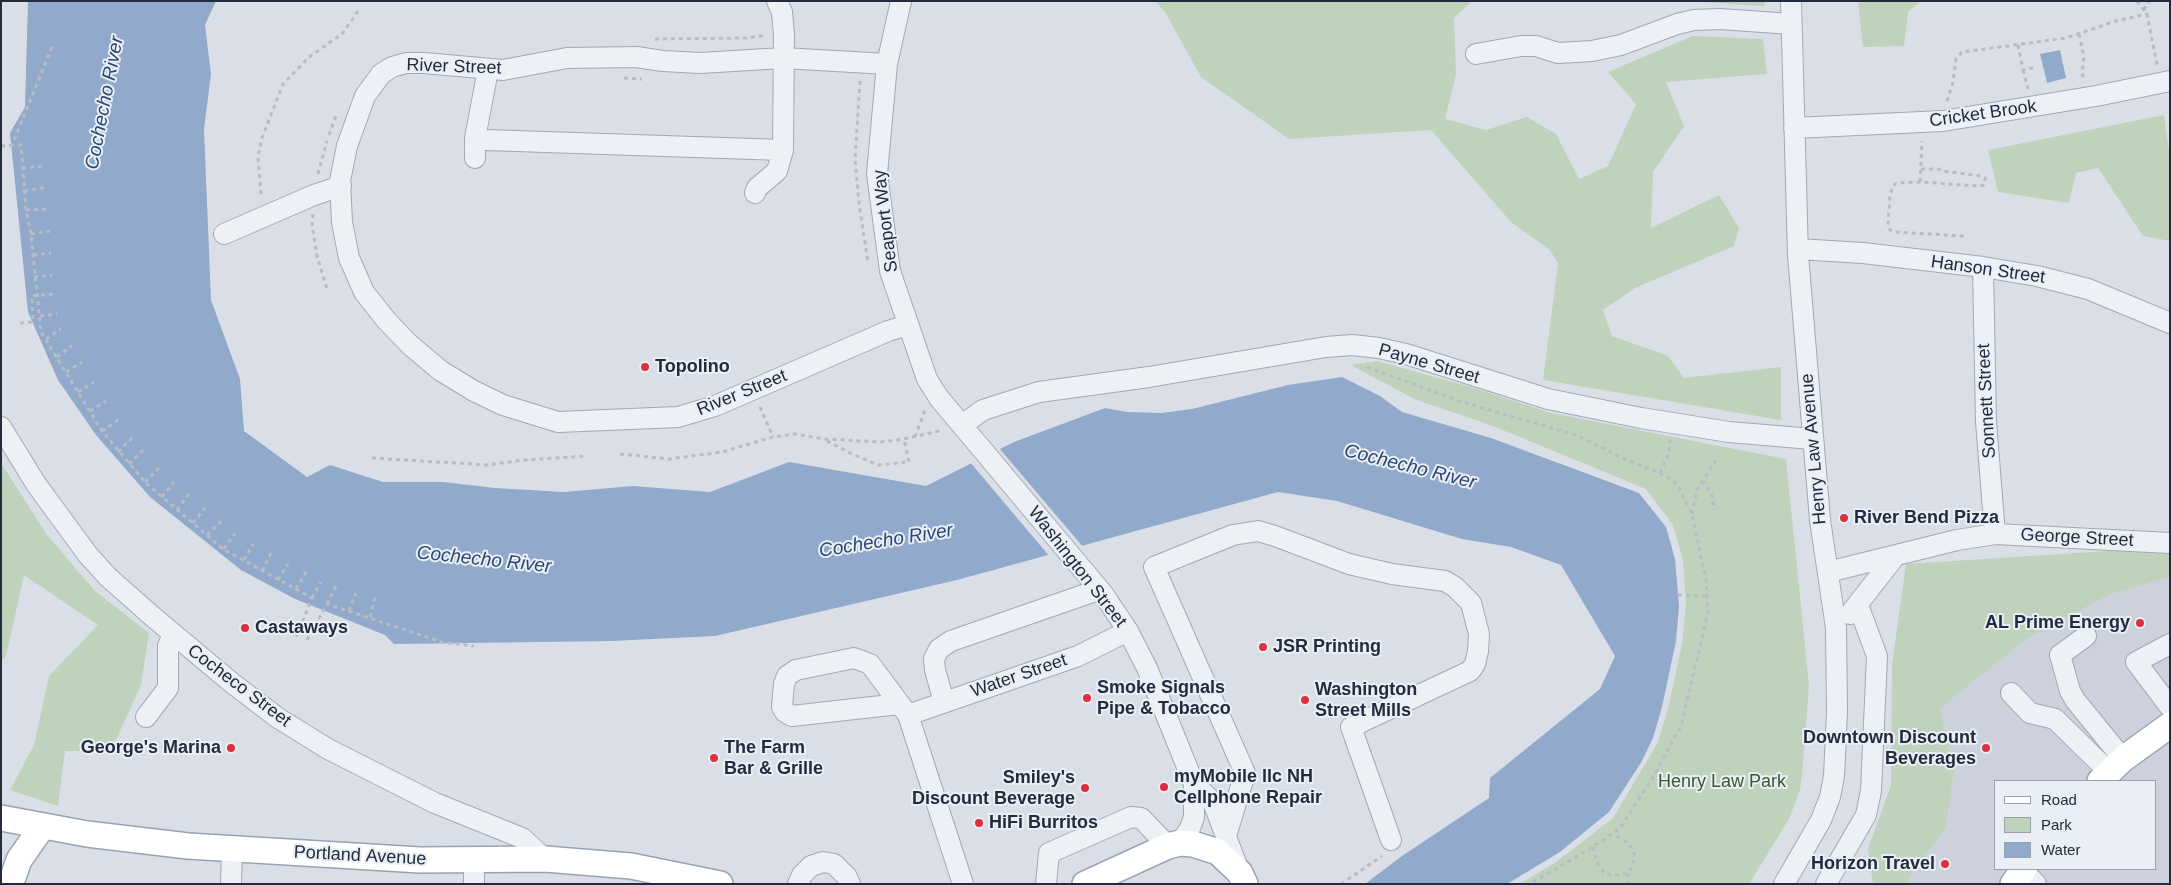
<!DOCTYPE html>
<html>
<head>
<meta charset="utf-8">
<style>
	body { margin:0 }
	#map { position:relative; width:2171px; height:885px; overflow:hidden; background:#dadfe7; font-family:Arial,sans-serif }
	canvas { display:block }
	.frame { position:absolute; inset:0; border:2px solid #232c3e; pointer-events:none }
	.legend { position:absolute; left:1994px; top:780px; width:162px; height:90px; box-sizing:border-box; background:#eaeef5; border:1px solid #9aa0ac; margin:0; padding:6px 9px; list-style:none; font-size:15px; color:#232c3e }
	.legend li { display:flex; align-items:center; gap:10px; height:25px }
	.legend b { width:25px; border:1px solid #9aa0ac }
</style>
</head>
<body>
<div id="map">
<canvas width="2171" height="885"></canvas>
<div class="frame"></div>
<ul class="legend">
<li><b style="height:6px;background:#fff"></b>Road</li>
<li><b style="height:14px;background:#bfd2bb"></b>Park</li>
<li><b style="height:14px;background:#91aacc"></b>Water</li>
</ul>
</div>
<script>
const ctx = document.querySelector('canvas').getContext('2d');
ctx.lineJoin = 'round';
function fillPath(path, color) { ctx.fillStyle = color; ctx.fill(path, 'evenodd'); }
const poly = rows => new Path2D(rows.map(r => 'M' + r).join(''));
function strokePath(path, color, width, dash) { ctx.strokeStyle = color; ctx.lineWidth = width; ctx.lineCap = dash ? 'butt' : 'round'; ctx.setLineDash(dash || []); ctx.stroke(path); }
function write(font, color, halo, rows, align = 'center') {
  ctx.font = font + ' Arial,sans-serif'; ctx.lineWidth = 4; ctx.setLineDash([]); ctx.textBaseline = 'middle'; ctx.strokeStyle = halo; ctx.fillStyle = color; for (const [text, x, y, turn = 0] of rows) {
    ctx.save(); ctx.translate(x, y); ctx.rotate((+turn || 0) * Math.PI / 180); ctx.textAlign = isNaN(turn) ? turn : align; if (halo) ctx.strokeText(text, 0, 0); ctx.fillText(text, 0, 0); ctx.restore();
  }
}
fillPath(poly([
	[2170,577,2170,884,1906,884,1916,866,1946,828,1954,772,1940,708,2024,641,2108,595],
	[1995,781,2155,781,2155,869,1995,869]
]), '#ccd1dc');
fillPath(poly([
	[1155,1,1472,1,1454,18,1456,75,1445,119,1486,130,1527,117,1556,134,1579,179,1608,166,1636,104,1608,72,1693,36,1763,39,1767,74,1666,82,1684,126,1653,172,1651,228,1719,195,1739,228,1734,246,1635,288,1603,310,1612,336,1668,356,1684,378,1781,367,1781,420,1543,380,1558,264,1550,250,1511,222,1431,130,1289,139,1201,77,1165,12],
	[1684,1,1765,1,1764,6],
	[1858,1,1921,1,1908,12,1904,46,1863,47],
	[2164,115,2170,159,2170,241,2143,236,2098,168,2076,173,2069,203,1998,192,1988,150],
	[1377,361,1471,387,1551,413,1786,459,1809,686,1802,775,1800,790,1789,819,1749,884,1520,884,1556,862,1613,818,1658,742,1668,709,1682,644,1686,604,1683,560,1673,525,1646,489,1493,426,1414,399,1351,365],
	[1,463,47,535,95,591,149,633,141,685,111,751,65,751,58,806,10,790,34,745,49,676,98,625,24,575,6,656,1,661],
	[2139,549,2170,552,2170,577,2108,595,2024,641,1940,708,1954,772,1946,828,1916,866,1906,884,1873,884,1868,849,1891,785,1892,665,1906,564]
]), '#bfd2bb');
fillPath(poly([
	[28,1,216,1,205,25,211,74,204,129,211,300,240,379,244,431,307,477,330,465,383,482,443,482,495,488,564,492,633,486,710,492,789,462,926,486,1014,442,1105,408,1127,412,1161,413,1192,409,1288,385,1342,377,1380,396,1402,412,1491,438,1639,493,1666,527,1675,559,1679,606,1676,641,1662,707,1653,738,1642,761,1609,812,1560,852,1507,884,1365,884,1402,856,1489,798,1490,778,1600,689,1615,656,1561,565,1511,547,1462,539,1337,501,1278,492,957,580,715,636,612,641,394,644,385,635,295,599,241,570,150,497,96,435,58,380,28,312,10,133,25,107],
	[2060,50,2066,78,2047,83,2040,54]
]), '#91aacc');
fillPath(poly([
	[999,448,1084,548,1050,557,970,462]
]), '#dadfe7');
const minor = poly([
	[901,1,887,64,877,174,890,271,927,379,939,398,1104,595,1128,631,1147,668,1194,784,1213,802,1239,871],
	[1476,54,1521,46,1536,46,1558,53,1592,51,1621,45,1677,24,1694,20,1720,19,1791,24],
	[887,64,783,58,700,63,663,61,636,57,567,58,503,70,424,63,406,63,392,67,381,74,365,96,347,146,340,181,342,222,349,258,364,292,386,320,410,345,441,371,474,391,503,405,558,422,678,417,715,406,888,331,908,325],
	[1794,128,1943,121,2096,96,2170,81],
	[475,138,486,140,783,150,784,35,782,12,777,1],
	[475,158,475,138,488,70],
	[755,193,757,188,777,171,783,150],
	[224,234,314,195,341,186],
	[1798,249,1863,253,1983,267,2037,276,2088,289,2170,323],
	[1983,267,1986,422,1995,534],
	[962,425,983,410,1039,392,1149,377,1326,347,1352,345,1379,348,1406,354,1548,399,1641,418,1729,432,1812,439],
	[1,427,36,484,88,555,108,577,152,616,232,683,278,718,328,749,435,803,522,838,545,859],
	[1828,572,1957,540,1995,534,2170,543],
	[1850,614,1896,555],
	[2086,636,2060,655,2070,691,2075,700,2123,759],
	[2170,644,2136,662,2170,707],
	[2011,693,2030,713,2055,719,2109,772],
	[944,702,935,670,934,659,939,649,951,641,1098,590],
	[899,704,792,716,785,712,782,707,784,684,787,676,796,670,854,658,870,664,908,715,963,884],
	[908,715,1078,656,1128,631],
	[146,717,168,688,168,646,173,635],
	[1226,836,1245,773,1154,567,1233,535,1258,531,1275,536,1349,564,1392,574,1445,581,1455,587,1471,603,1479,634,1478,651,1475,664,1470,671,1351,727,1391,840],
	[1180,843,1190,828,1194,817,1194,784],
	[474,861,474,884],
	[2023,870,2036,884],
	[231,884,232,850],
	[798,884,802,875,811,866,823,862,834,864,847,877,850,884],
	[1046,884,1049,853,1131,817,1141,818,1168,846],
	[1784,884,1821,820,1830,797,1834,776,1837,712,1836,628,1820,520,1798,255,1791,1],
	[1826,884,1866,815,1871,791,1877,656,1858,605]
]);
const major = poly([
	[2100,781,2123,759,2170,725],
	[1,818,87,834,188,846,420,860,545,859,631,866,720,884],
	[12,880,19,860,42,827],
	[1085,884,1168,846,1180,843,1193,844,1218,852,1240,873,1245,884],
	[2013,884,2024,869]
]);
strokePath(minor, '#a3a9b4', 22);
strokePath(major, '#99a2b4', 28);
strokePath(poly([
	[2137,1,2147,14,2157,65],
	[2144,10,2149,1],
	[2079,34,2084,57,2082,73,2084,80],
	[655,39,748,38,766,35],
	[2018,45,2023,70,2037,67],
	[52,47,12,145,21,145,26,210,31,234,41,332,102,431,145,482,223,549,312,598,295,640],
	[2023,70,2028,89],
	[624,78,642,79],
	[860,81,855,159,859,203,868,263],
	[1947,101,1953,82,1956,59,1962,52,2066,38,2116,21,2147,14],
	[329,135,337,113],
	[1,146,12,145],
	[22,168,44,166],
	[1921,169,1938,169,1943,171,1981,176,1985,178,1985,182,1984,185,1980,186,1920,182,1896,183,1893,186,1890,195,1888,225,1890,230,1894,232,1965,236],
	[318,174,327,141],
	[1920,182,1922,141],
	[24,191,47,187],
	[261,194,258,157,262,138,283,84,309,57,342,34,358,11],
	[26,210,48,209],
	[313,214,312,224,317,256,327,289],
	[31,234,50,231],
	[33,255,51,253],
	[34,277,52,275],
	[40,316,57,314],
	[20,323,33,322,32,296,55,294],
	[46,339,61,329],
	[57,357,72,346],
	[1367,367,1462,402,1576,435,1625,459,1660,473,1671,479,1679,487,1692,515,1706,580,1708,613,1681,726,1653,777,1620,828,1593,847,1530,884],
	[66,372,82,362],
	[78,392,94,382],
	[760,407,773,437],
	[90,411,106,401],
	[102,431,122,417],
	[915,437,925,410],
	[827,441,850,453,878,465,909,462,904,439],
	[118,452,133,437],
	[620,454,669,459,722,452,773,437,795,434,825,439,881,442,904,439,943,430],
	[372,458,487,465,523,460,587,456],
	[129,464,143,450],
	[1660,473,1669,453,1670,440],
	[1703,480,1712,496,1714,510],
	[145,482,159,468],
	[162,497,174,482],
	[177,510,189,494],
	[1692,514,1697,490,1716,460],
	[193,523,205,508],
	[207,535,221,521],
	[224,549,235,533],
	[244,560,253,544],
	[262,571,271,553],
	[278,580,288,564],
	[296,589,306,572],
	[1678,595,1708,596],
	[312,598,321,582],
	[327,604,337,584],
	[349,611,356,593],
	[370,617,375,598],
	[307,640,327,604,442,642,474,646],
	[1593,847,1597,862,1605,874,1619,875,1628,873,1633,865,1635,856,1631,847,1625,841,1613,834],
	[1628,873,1628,883],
	[1341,884,1382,856]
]), '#b8bdc5', 3, [4, 4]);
strokePath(minor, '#edf0f5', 20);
strokePath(major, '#fff', 25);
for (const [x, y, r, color] of [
	[645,367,5,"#dc3041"],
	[1844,518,5,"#dc3041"],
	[2140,623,5,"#dc3041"],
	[245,628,5,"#dc3041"],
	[1263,647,5,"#dc3041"],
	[1087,698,5,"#dc3041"],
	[1305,700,5,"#dc3041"],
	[231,748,5,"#dc3041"],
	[1986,748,5,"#dc3041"],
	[714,758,5,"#dc3041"],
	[1164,787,5,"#dc3041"],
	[1085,788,5,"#dc3041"],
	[979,823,5,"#dc3041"],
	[1945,864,5,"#dc3041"]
]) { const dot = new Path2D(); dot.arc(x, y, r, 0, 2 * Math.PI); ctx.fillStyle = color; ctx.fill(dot); strokePath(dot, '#eaeef5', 2); }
write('18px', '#232c3e', '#eaeef5', [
	["River Street",454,67,2],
	["Cricket Brook",1983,114,-8],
	["Seaport Way",886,221,-97],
	["Hanson Street",1988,270,8],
	["Payne Street",1429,364,16],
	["River Street",742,393,-22],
	["Sonnett Street",1987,401,-93],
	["Henry Law Avenue",1814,449,-95],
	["George Street",2077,538,3],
	["Washington Street",1077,567,52],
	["Water Street",1019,676,-19],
	["Cocheco Street",239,686,37],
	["Portland Avenue",360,856,3]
]);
write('bold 18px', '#232c3e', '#eaeef5', [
	["Topolino",655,367],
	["River Bend Pizza",1854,518],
	["AL Prime Energy",2130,623,"right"],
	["Castaways",255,628],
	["JSR Printing",1273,647],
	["Smoke Signals",1097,688],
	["Pipe & Tobacco",1097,709],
	["Washington",1315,690],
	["Street Mills",1315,711],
	["Downtown Discount",1976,738,"right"],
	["Beverages",1976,759,"right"],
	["George's Marina",221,748,"right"],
	["The Farm",724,748],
	["Bar & Grille",724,769],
	["myMobile llc NH",1174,777],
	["Cellphone Repair",1174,798],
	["Smiley's",1075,778,"right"],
	["Discount Beverage",1075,799,"right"],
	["HiFi Burritos",989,823],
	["Horizon Travel",1935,864,"right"]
], 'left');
write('18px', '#355b2f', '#eaeef5', [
	["Henry Law Park",1722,782]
]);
write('italic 19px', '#2a4876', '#eaeef5', [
	["Cochecho River",105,103,-79],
	["Cochecho River",1410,467,14],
	["Cochecho River",886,541,-9],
	["Cochecho River",484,560,6]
]);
</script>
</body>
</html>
